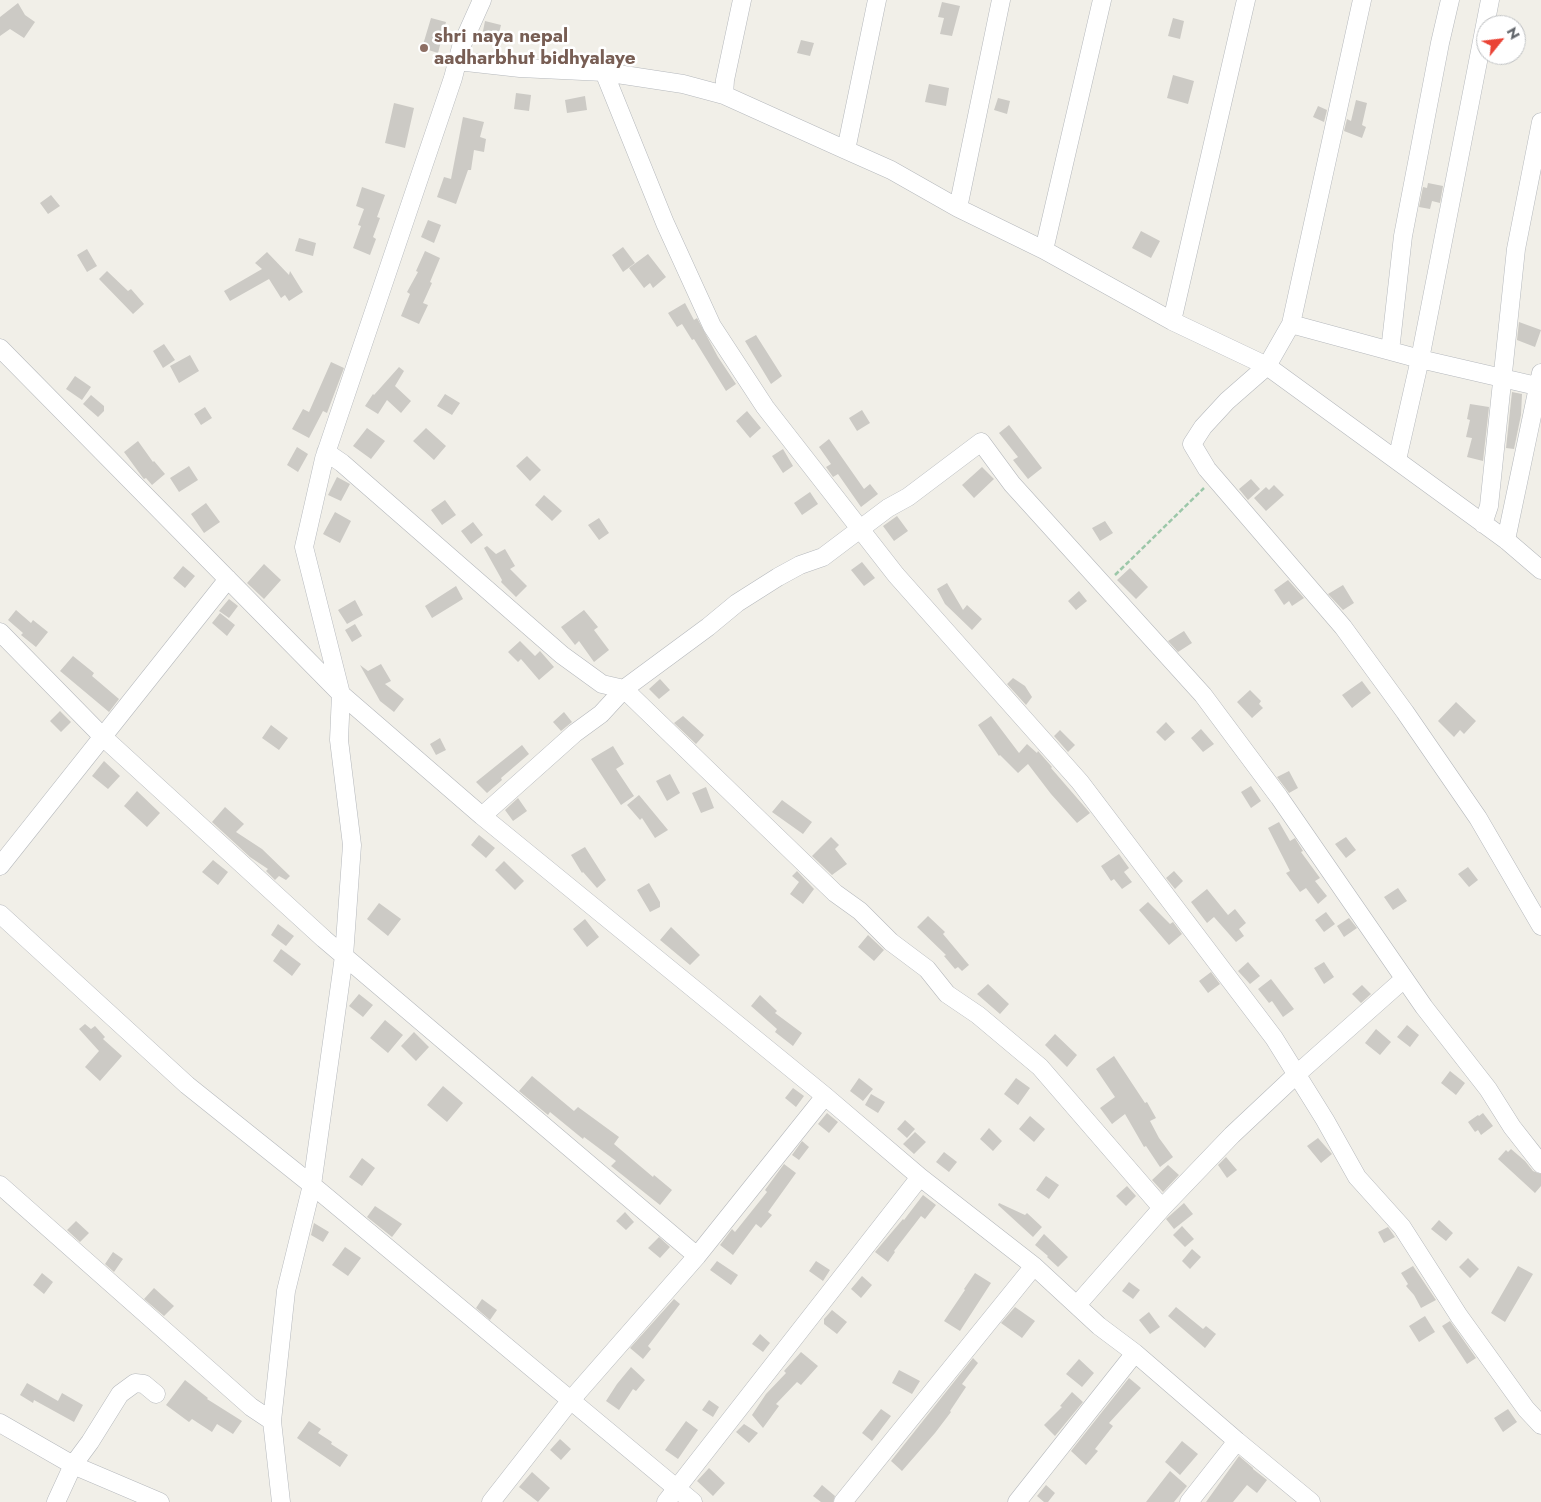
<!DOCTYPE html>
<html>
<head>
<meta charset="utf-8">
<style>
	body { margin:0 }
	#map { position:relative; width:1541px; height:1502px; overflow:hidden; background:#f1efe8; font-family:Jost,sans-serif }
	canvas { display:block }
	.north { position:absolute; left:1476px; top:15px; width:50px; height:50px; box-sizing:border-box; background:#fff; border:1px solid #bfc1c3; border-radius:50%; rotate:61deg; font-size:14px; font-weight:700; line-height:20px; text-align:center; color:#5f6368 }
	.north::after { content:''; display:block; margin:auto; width:18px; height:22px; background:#ea4335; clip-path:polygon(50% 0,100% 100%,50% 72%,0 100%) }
</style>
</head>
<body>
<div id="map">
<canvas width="1541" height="1502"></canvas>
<div class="north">N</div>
</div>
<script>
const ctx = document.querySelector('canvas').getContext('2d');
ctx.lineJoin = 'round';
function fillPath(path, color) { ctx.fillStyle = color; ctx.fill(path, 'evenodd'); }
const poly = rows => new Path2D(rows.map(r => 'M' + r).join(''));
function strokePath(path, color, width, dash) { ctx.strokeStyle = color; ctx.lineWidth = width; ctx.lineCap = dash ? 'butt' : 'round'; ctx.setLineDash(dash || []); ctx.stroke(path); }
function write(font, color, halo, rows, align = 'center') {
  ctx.font = font + ' Jost,sans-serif'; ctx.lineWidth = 5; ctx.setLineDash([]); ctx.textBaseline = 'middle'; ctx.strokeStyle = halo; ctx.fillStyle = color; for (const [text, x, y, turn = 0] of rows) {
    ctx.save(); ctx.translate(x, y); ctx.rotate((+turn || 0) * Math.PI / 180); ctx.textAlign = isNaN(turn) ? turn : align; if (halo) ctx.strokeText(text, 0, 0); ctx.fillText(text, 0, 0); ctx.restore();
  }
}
fillPath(poly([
	[942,2,960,6,952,36,940,34,944,18,938,17],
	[18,3,25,15,35,22,24,38,10,29,0,36,0,17],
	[431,18,446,22,438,53,422,48],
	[1173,18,1184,21,1180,39,1168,36],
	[485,21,501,25,496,45,481,41],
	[801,40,814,43,810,56,797,53],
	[1173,75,1194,81,1188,104,1167,98],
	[929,84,949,88,946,106,925,102],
	[516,93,531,95,529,111,514,109],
	[585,96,587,110,567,113,565,100],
	[998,98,1010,101,1007,114,994,110],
	[1356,100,1367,103,1362,125,1366,127,1362,138,1344,131,1347,119,1351,121],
	[394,103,414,108,405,148,385,143],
	[1318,106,1327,110,1324,122,1313,117],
	[463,117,484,122,480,137,486,139,484,152,474,150,471,170,468,170,456,204,437,197,444,177,451,179],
	[1428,183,1443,186,1440,203,1432,201,1430,209,1419,207,1423,187,1427,188],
	[362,187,385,195,377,217,380,218,373,237,376,239,370,255,353,248,361,226,358,225,364,209,356,206],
	[51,195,60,206,48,214,40,203],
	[428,220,441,225,434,243,421,237],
	[1141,231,1160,241,1151,258,1132,248],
	[299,238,316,243,313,256,295,251],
	[623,247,635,263,623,272,612,255],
	[87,249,97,266,87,272,77,255],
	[425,251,440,258,430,282,432,283,423,303,428,305,419,324,401,316,410,294,407,292,418,272,416,271],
	[267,252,289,275,290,271,303,292,289,301,285,295,281,298,269,279,230,301,224,291,262,269,255,263],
	[648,254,666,277,653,288,650,283,644,288,629,268],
	[107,271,128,291,131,289,144,304,133,314,99,279],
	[685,303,694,320,697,318,718,357,736,384,726,391,694,339,692,340,682,324,677,327,668,313],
	[1519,322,1541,330,1535,347,1517,340],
	[756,335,782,376,771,384,745,341],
	[164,344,175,360,163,368,153,351],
	[190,355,199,371,179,383,170,366],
	[331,362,344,368,327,413,323,411,309,438,292,429,303,409,309,412],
	[399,367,404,371,395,386,411,401,401,413,387,400,378,414,365,406,373,394,374,395],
	[75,376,91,387,82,400,66,389],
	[1512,392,1522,394,1521,415,1514,449,1506,448],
	[445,394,460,403,452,415,437,406],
	[91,395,104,406,104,411,98,417,83,404],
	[1470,404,1489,407,1483,461,1467,457,1472,438,1466,437,1470,420,1467,419],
	[205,407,212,418,201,425,194,414],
	[862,410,870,423,857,431,849,418],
	[747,411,761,428,750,438,736,421],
	[1009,425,1042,468,1028,479,1013,460,1018,457,999,433],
	[367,428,385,441,371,459,353,446],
	[426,428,446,446,434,460,413,441],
	[829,439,864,489,870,484,878,494,861,507,838,474,833,477,826,467,831,464,819,447],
	[138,441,153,462,154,461,165,474,152,485,146,478,144,479,143,478,124,452],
	[297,447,308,454,298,472,287,465],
	[783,449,793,466,783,473,772,456],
	[527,456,541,470,530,481,516,466],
	[189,466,198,480,179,492,170,478],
	[982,467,994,479,974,498,962,485],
	[337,477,350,484,341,501,328,495],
	[1251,479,1260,489,1248,500,1239,489],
	[1274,485,1284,495,1266,511,1254,498,1266,487,1269,490],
	[810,492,818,504,802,515,794,503],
	[544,495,562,511,552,521,535,505],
	[445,500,456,515,442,525,431,510],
	[206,503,220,522,204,533,191,514],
	[335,512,351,521,340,543,323,534],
	[897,516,908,531,894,541,883,526],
	[599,518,609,533,599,540,588,525],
	[1105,521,1113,533,1100,541,1092,528],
	[473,522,483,535,471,544,461,531],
	[487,546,496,554,505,549,515,566,510,569,527,586,516,597,501,582,502,580,484,548],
	[862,562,875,578,864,586,851,570],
	[264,564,281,580,264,599,247,583],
	[183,566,195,576,185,588,173,578],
	[1130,568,1148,587,1136,599,1117,580],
	[1288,580,1304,598,1292,606,1289,601,1284,605,1274,590],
	[947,583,963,610,967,605,982,619,972,630,945,604,937,589],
	[1343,585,1354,603,1343,610,1328,594],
	[456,586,463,599,432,618,425,606],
	[1079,591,1087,601,1076,610,1068,601],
	[229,599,238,606,229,618,219,611],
	[355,600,363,615,347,624,338,610],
	[16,610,31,623,33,620,48,632,36,647,21,635,23,633,8,620],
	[584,610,598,627,594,630,609,650,594,662,579,641,575,645,561,627],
	[220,613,235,625,227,636,212,623],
	[355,624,362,636,352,642,345,630],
	[1184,631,1192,643,1178,652,1168,641],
	[520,641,535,656,540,651,554,667,539,680,521,659,518,662,508,652],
	[73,656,94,673,92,676,119,699,109,712,60,671],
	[381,664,391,681,385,684,404,699,394,712,380,701,360,665,368,671],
	[1013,678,1025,686,1032,697,1026,705,1007,684],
	[660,679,670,690,659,699,649,689],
	[1362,681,1371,693,1352,708,1342,695],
	[1250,690,1261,701,1259,704,1263,708,1252,718,1237,702],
	[1456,702,1476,721,1464,734,1460,730,1454,737,1438,721],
	[60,711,71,722,61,732,50,721],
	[564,712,572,722,561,731,553,722],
	[683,716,704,735,696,744,674,723],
	[991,716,1019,753,1027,744,1037,753,1038,751,1052,767,1051,768,1090,813,1077,823,1051,794,1028,764,1018,773,1000,755,999,756,978,725],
	[1166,722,1175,732,1165,741,1156,732],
	[271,725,288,738,279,750,262,738],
	[1201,729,1214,744,1203,752,1191,738],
	[1060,730,1075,745,1068,752,1054,736],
	[440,738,446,750,436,755,430,744],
	[522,745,529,754,501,778,502,780,487,793,476,782],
	[613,746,624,764,616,769,634,796,621,805,591,759],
	[104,761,120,776,108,789,92,776],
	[1289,771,1298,788,1289,793,1277,777],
	[670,774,680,793,667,801,656,781],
	[1251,786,1261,801,1251,808,1241,792],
	[706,787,714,808,701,813,692,793],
	[137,791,160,813,147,827,124,806],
	[639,795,668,830,655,838,642,818,640,820,627,805],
	[518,798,527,811,513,821,505,810],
	[782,800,812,822,803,834,772,812],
	[225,807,244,824,236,832,262,849,290,876,286,880,279,876,275,880,266,871,268,869,250,857,212,822],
	[1279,822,1290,841,1295,838,1303,851,1301,852,1320,878,1315,881,1327,896,1318,904,1306,888,1300,892,1286,873,1290,871,1268,828],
	[479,835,495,848,486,858,471,845],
	[831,837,839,845,835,849,847,864,832,875,812,856],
	[1346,837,1356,850,1346,858,1335,844],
	[585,847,606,880,597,888,583,872,582,873,571,855],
	[1119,854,1129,868,1124,872,1132,882,1122,889,1114,879,1111,881,1101,866],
	[213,860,228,872,218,885,202,872],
	[504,861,524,881,515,890,495,870],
	[1468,867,1478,880,1469,887,1458,874],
	[797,871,814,889,803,904,790,894,799,882,792,876],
	[1174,871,1183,881,1175,889,1166,878],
	[649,883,660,902,660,907,650,912,637,890],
	[1398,888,1407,901,1393,910,1384,897],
	[1207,889,1228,915,1235,909,1246,923,1239,929,1244,936,1236,942,1214,917,1207,923,1191,902],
	[1148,902,1170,924,1173,922,1182,934,1169,945,1139,910],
	[379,903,401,919,388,936,367,919],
	[1326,912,1335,924,1324,932,1315,920],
	[928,916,945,932,943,934,969,965,962,971,958,967,955,969,944,956,946,955,917,927],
	[1349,918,1357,928,1344,937,1337,926],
	[585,919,599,937,587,947,573,929],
	[278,924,294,936,286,946,271,935],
	[671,927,700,955,690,965,660,940],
	[868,935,884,950,874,961,858,947],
	[281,949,301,964,292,976,273,961],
	[1248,962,1260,976,1250,984,1238,971],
	[1324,962,1334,977,1324,984,1314,968],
	[1211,972,1220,984,1208,993,1199,981],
	[1271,979,1294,1009,1283,1017,1272,1001,1269,1003,1258,989],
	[988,984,1009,1004,1000,1014,977,994],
	[1362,985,1371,994,1361,1003,1352,994],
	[359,994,373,1005,363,1017,349,1006],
	[760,995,777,1011,775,1013,802,1033,793,1046,775,1032,777,1029,751,1006],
	[385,1020,403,1035,388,1053,370,1038],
	[85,1024,91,1029,95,1026,105,1037,103,1039,122,1056,100,1081,85,1067,99,1051,79,1029],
	[1407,1025,1419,1035,1410,1047,1397,1037],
	[1376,1029,1391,1042,1380,1055,1365,1043],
	[414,1032,429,1047,416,1061,401,1046],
	[1055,1034,1077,1055,1067,1067,1045,1045],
	[1114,1056,1145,1103,1147,1102,1156,1118,1150,1121,1159,1138,1173,1157,1160,1167,1146,1146,1144,1147,1125,1114,1112,1124,1100,1108,1115,1097,1096,1069],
	[1450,1071,1465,1083,1456,1095,1441,1083],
	[532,1076,574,1111,578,1107,619,1137,614,1144,653,1177,654,1175,672,1190,660,1205,611,1166,616,1161,584,1137,583,1139,550,1112,548,1115,519,1091],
	[859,1078,873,1089,863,1101,850,1091],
	[1016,1078,1030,1088,1018,1105,1004,1094],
	[443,1086,463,1103,447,1122,427,1105],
	[793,1088,804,1096,796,1107,785,1098],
	[871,1094,885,1102,878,1113,865,1105],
	[827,1113,838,1122,829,1133,818,1124],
	[1483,1113,1493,1126,1481,1135,1478,1130,1475,1132,1468,1122,1478,1115,1479,1116],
	[1030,1116,1045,1129,1034,1142,1019,1129],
	[905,1120,915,1129,907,1138,897,1129],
	[989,1128,1002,1141,993,1151,980,1139],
	[915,1132,926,1142,914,1154,903,1144],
	[1318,1138,1332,1154,1321,1163,1307,1146],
	[802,1141,809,1147,799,1160,792,1155],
	[1511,1149,1525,1161,1533,1171,1541,1174,1541,1186,1535,1193,1498,1159,1506,1150,1508,1152],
	[944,1152,957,1162,949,1172,936,1162],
	[1226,1157,1237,1170,1227,1178,1218,1165],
	[362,1158,375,1168,362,1186,349,1177],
	[784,1164,796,1173,768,1212,772,1215,761,1228,756,1224,733,1255,720,1245,732,1229,735,1232,767,1192,765,1190],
	[1168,1165,1179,1175,1163,1192,1152,1180],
	[1046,1176,1059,1185,1049,1199,1036,1190],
	[1127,1186,1136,1196,1126,1206,1116,1196],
	[923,1195,936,1205,925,1219,921,1216,894,1251,895,1252,888,1262,875,1252,903,1219,904,1220],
	[999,1203,1025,1215,1027,1213,1042,1227,1033,1237,998,1205],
	[1184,1203,1193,1214,1174,1229,1166,1219],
	[375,1206,402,1224,392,1237,367,1217],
	[625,1212,634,1222,626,1230,616,1221],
	[1439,1220,1453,1233,1446,1241,1431,1229],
	[76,1221,89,1233,80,1242,67,1230],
	[314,1223,329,1232,323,1242,311,1235],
	[1182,1226,1194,1239,1185,1247,1173,1235],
	[1388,1227,1395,1237,1384,1243,1378,1232],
	[1044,1234,1068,1257,1058,1267,1047,1257,1048,1256,1035,1245],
	[659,1237,670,1247,660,1258,648,1248],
	[345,1247,361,1258,348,1276,332,1265],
	[1192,1249,1201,1257,1190,1269,1182,1261],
	[113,1252,123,1259,114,1272,105,1264],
	[1468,1258,1479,1269,1470,1278,1459,1267],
	[717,1261,738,1275,731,1285,710,1270],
	[816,1261,830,1270,823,1281,809,1271],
	[1413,1266,1436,1300,1421,1308,1414,1295,1406,1286,1408,1284,1401,1273],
	[1518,1266,1533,1274,1505,1322,1491,1313],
	[42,1273,53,1282,44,1294,33,1285],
	[975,1273,991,1283,960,1331,944,1321,965,1290,964,1289],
	[862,1276,872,1285,861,1298,851,1289],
	[1129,1282,1140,1290,1133,1299,1122,1291],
	[154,1288,174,1306,164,1316,144,1299],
	[482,1299,497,1310,490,1320,476,1308],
	[674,1299,680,1304,648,1346,651,1349,643,1359,630,1348],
	[1015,1307,1035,1321,1022,1338,1001,1323],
	[1176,1307,1203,1329,1206,1326,1216,1334,1205,1348,1168,1316],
	[832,1310,847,1322,837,1334,824,1324,824,1319],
	[1149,1312,1160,1327,1150,1334,1139,1320],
	[1425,1316,1435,1332,1419,1342,1409,1326],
	[1450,1321,1476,1358,1467,1364,1442,1326],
	[760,1334,770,1343,763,1352,752,1344],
	[801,1352,818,1366,801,1385,797,1382,776,1404,779,1406,763,1428,752,1415,766,1394,786,1373,784,1371],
	[973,1358,978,1363,962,1384,966,1387,950,1411,951,1412,935,1433,902,1471,891,1461],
	[1079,1359,1094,1373,1082,1387,1066,1374],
	[631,1367,645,1380,636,1391,633,1389,619,1410,606,1401,617,1384],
	[899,1370,920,1381,912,1394,892,1383],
	[1129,1378,1141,1388,1109,1423,1113,1426,1095,1449,1098,1451,1086,1465,1071,1451],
	[185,1380,208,1398,207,1399,242,1421,233,1434,217,1424,212,1432,192,1419,189,1422,166,1405],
	[27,1383,58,1401,62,1393,83,1405,74,1422,34,1400,33,1403,20,1395],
	[1072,1392,1083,1402,1055,1436,1044,1425,1062,1407,1060,1406],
	[709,1400,719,1407,713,1417,702,1410],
	[881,1409,891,1416,872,1441,862,1433],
	[1508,1409,1517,1422,1503,1432,1494,1418],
	[309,1421,321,1429,318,1433,332,1442,331,1444,348,1455,340,1467,297,1438],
	[686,1421,698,1430,678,1459,665,1450],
	[744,1424,758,1433,749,1443,736,1432],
	[560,1439,571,1449,561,1460,550,1450],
	[1182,1441,1198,1454,1180,1475,1165,1462],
	[1239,1456,1253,1468,1253,1469,1267,1480,1257,1493,1247,1485,1233,1502,1206,1502],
	[709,1468,725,1483,713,1496,697,1481],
	[1170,1471,1187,1486,1174,1502,1146,1502],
	[532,1472,550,1488,538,1502,519,1487],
	[822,1485,835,1496,833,1502,821,1502,813,1496],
	[1046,1485,1055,1493,1048,1502,1044,1502,1037,1496]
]), '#cccac5');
const minor = poly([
	[877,0,846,150,891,170,958,208],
	[1001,0,958,208,1044,250,1172,321,1267,366,1291,324,1362,0],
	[457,61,520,68,604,72,683,84,724,95,846,150],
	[604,72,665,223,712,326,765,407,896,575,1080,782,1274,1038,1325,1120,1357,1177,1402,1227,1459,1316,1526,1409,1541,1425],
	[724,95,725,80,742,0],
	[1044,250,1102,0],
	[1172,321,1246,0],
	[1291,324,1420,359,1541,387],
	[0,348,341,694,482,816,825,1096,920,1177,1034,1266,1099,1326,1135,1353,1237,1441,1311,1502],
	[1390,351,1403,236,1440,43,1450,0],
	[326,452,342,463,562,655,602,684,624,689,835,893,860,911,891,942,927,969,947,994,978,1015,1040,1067,1162,1208],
	[1397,460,1420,359,1490,0],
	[1483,524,1489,506,1516,249,1541,122],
	[1506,540,1541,373],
	[1541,570,1506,540,1267,366,1227,401,1203,427,1192,444,1207,469,1343,627,1405,712,1478,818,1541,926],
	[0,632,103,737,324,939,697,1256],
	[482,816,575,733,601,714,624,689,708,627,737,603,778,577,800,565,823,557,888,508,908,497,981,442,1012,484,1203,695,1279,797,1424,1007,1488,1089,1512,1127,1541,1164],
	[0,866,228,579],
	[0,914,187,1085,312,1185,693,1502],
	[0,1185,251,1407,272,1421],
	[1077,1305,1162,1208,1232,1135,1297,1074,1404,979],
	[0,1423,73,1465,160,1502],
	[56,1502,73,1465,90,1442,120,1394,135,1383,144,1384,156,1394],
	[281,1502,272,1421,286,1291,312,1185,344,956,352,845,339,740,341,694,304,547,324,459,453,78,461,47,482,0],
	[491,1502,570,1401,697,1256,825,1096],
	[666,1502,920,1177],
	[843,1502,1034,1266],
	[1017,1502,1135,1353],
	[1189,1502,1237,1441]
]);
strokePath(minor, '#b5b8bc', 19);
strokePath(poly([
	[1115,575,1204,488]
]), '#9cc7a9', 2.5, [5, 2.5]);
strokePath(minor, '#fff', 18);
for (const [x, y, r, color] of [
	[424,48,5,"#8d6e63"]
]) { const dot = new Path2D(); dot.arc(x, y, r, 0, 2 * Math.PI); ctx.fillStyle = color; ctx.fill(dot); strokePath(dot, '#fff', 2); }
write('bold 19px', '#785e54', '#fff', [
	["shri naya nepal",434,37],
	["aadharbhut bidhyalaye",434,59]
], 'left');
</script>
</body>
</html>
